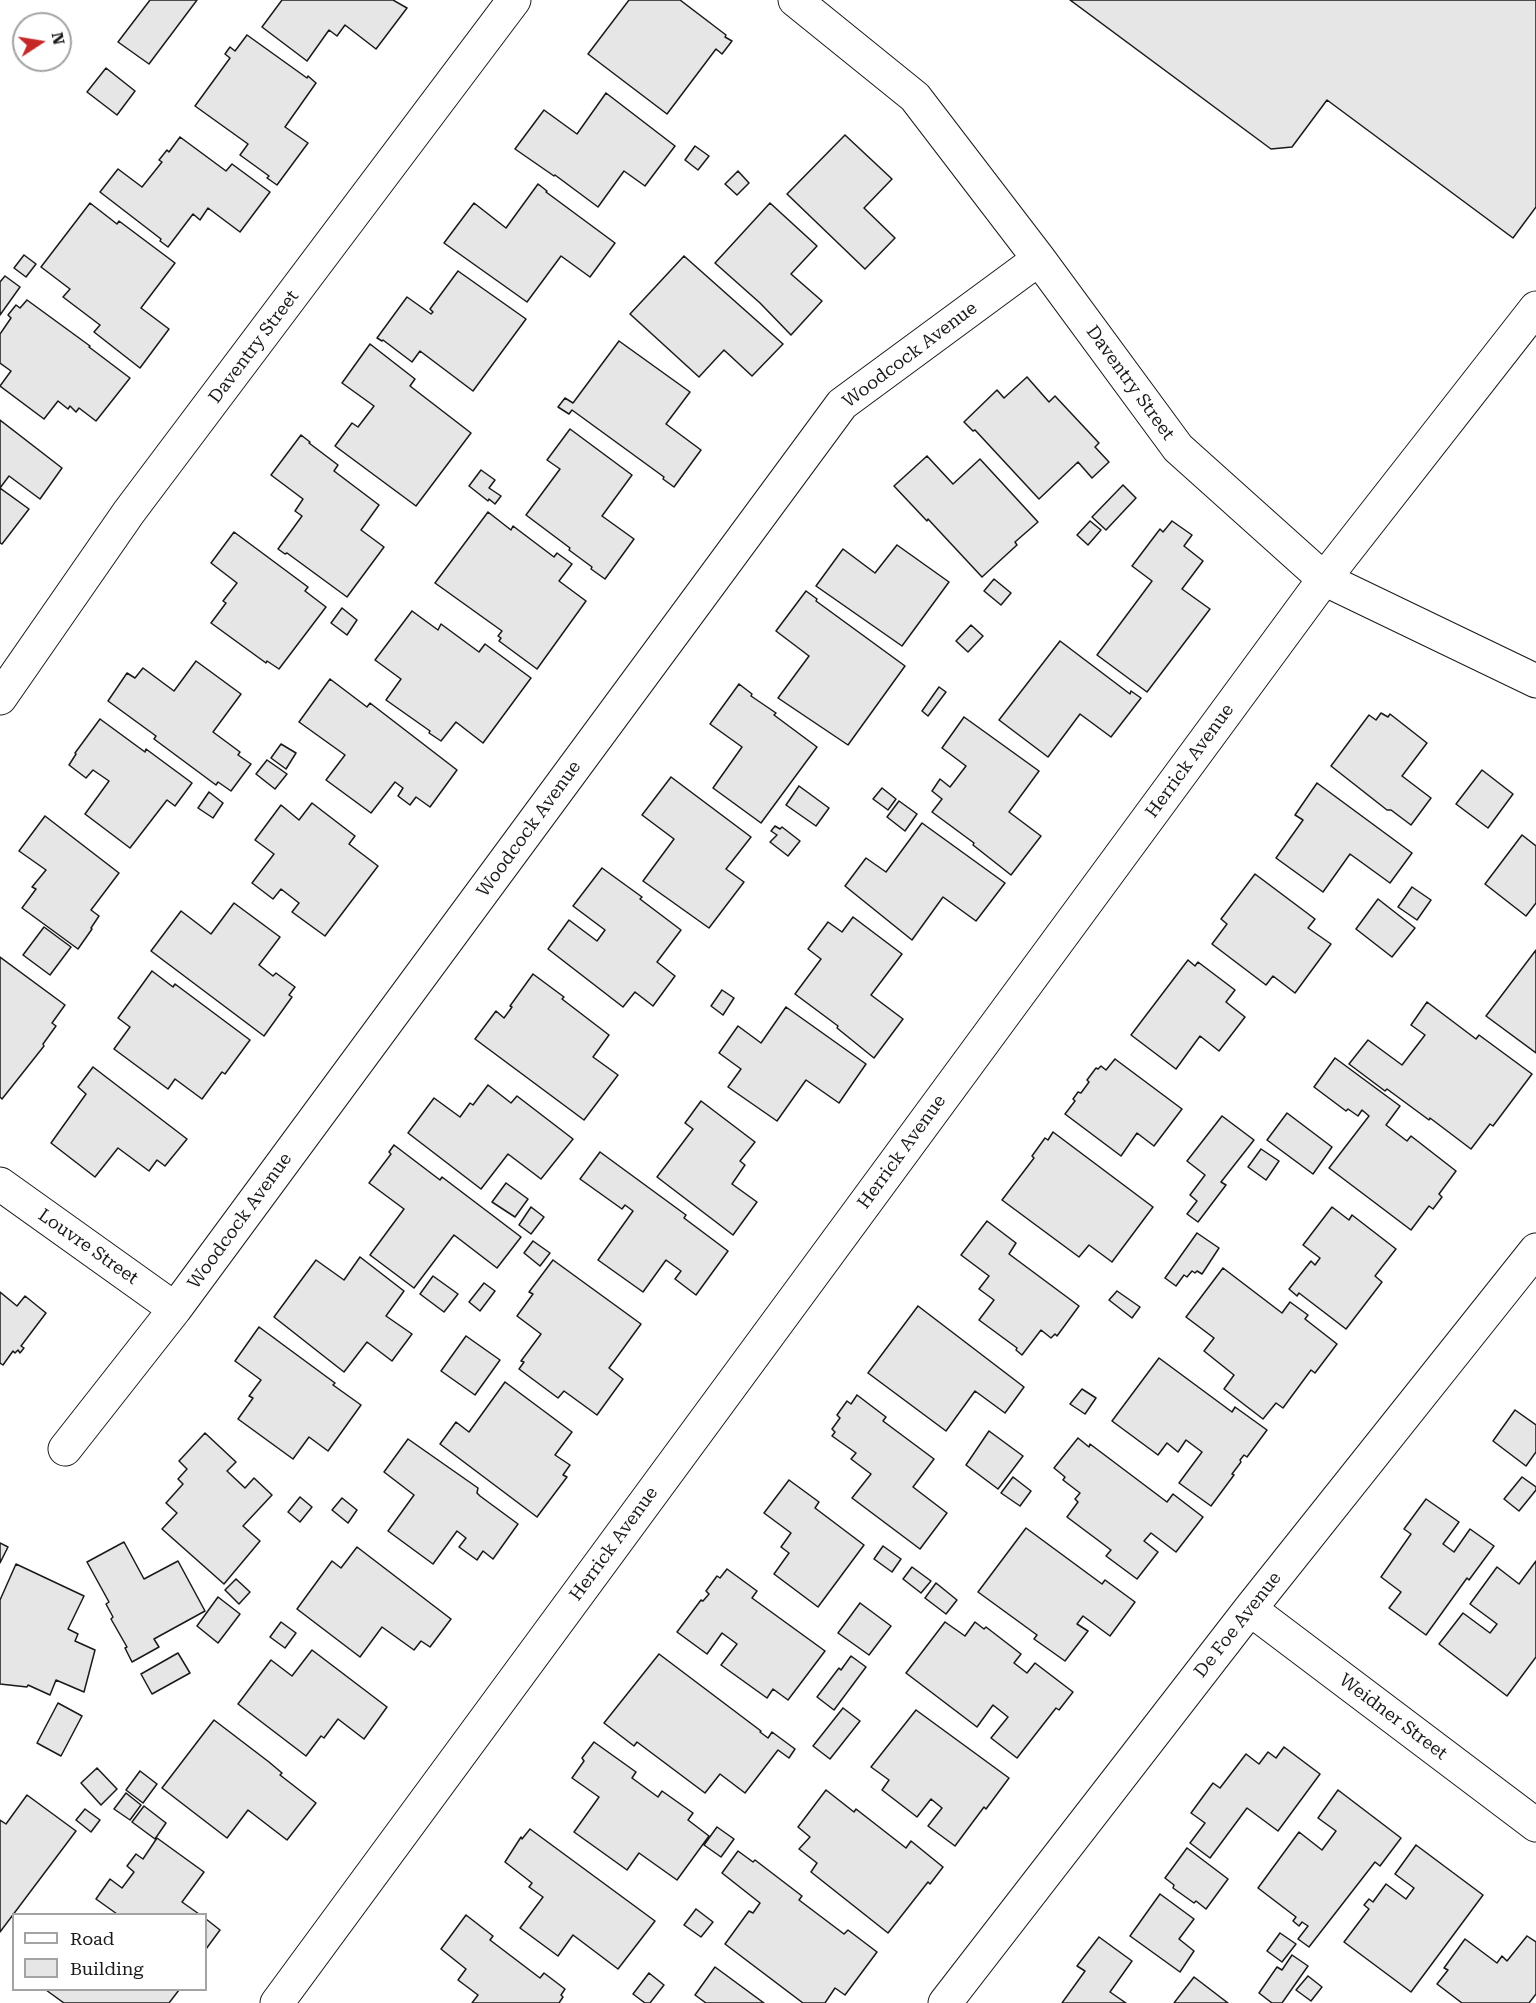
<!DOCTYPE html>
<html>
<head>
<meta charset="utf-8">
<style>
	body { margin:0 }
	#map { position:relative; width:1536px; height:2003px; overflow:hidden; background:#fff; font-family:"Roboto Serif",serif }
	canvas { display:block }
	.legend { position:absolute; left:12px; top:1913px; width:195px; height:78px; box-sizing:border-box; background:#fff; border:2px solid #a3a3a3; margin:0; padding:8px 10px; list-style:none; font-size:18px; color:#1a1a1a }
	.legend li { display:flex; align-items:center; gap:12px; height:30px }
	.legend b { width:30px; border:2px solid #a3a3a3 }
	.north { position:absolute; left:12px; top:12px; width:60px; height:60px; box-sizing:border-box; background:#fff; border:2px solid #a3a3a3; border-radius:50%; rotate:78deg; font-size:16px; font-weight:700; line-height:24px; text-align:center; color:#1a1a1a }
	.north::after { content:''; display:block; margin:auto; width:21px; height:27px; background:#c62828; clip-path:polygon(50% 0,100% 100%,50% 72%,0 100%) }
</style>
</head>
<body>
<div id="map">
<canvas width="1536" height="2003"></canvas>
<ul class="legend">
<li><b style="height:8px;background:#fff"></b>Road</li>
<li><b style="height:16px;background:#e6e6e6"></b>Building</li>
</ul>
<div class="north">N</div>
</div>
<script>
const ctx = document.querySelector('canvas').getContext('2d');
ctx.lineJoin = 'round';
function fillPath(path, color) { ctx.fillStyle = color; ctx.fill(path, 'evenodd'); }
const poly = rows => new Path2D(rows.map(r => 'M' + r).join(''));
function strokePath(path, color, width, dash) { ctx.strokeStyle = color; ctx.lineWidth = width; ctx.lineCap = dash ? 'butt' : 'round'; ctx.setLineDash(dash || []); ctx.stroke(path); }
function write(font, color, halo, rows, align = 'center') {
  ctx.font = font + ' "Roboto Serif",serif'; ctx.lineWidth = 4.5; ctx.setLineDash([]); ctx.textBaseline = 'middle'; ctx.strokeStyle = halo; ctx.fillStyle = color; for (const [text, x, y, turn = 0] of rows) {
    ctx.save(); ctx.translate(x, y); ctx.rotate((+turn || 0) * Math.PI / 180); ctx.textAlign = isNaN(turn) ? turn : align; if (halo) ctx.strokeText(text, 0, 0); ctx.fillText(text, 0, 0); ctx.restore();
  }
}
const building = poly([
	[150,0,197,0,149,64,118,42,150,0],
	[282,0,393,0,407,8,376,49,345,25,337,36,329,30,307,61,262,27,282,0],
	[629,0,680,0,726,35,725,37,732,41,722,54,716,49,667,114,588,54,629,0],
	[1070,0,1536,0,1536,207,1513,238,1327,100,1292,147,1271,149,1070,0],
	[247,35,307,78,308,76,316,83,285,127,308,143,277,185,267,178,269,176,240,155,248,144,195,106,230,58,225,54,230,47,235,51,247,35],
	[106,68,135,91,117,115,87,92,106,68],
	[606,93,675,146,645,186,624,171,598,207,555,175,554,176,515,149,544,110,577,134,606,93],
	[845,135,892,179,864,208,895,238,865,269,787,194,845,135],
	[180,137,226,171,232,164,270,192,240,232,208,208,200,220,193,214,168,247,160,241,161,239,100,192,118,169,142,187,162,162,159,160,167,150,169,152,180,137],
	[695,146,709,156,698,170,685,160,695,146],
	[738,171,749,183,737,195,725,184,738,171],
	[538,184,547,191,546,192,615,243,590,277,561,256,527,302,444,243,474,203,506,228,538,184],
	[90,203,117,224,119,221,175,263,141,308,169,329,140,368,94,332,100,325,63,297,70,289,41,267,90,203],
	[770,203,817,246,791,274,822,301,791,335,760,303,715,263,770,203],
	[24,255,36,264,26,277,14,268,24,255],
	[684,256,783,344,752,376,724,350,699,377,630,314,684,256],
	[458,271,526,319,473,391,420,351,412,362,383,340,382,341,377,338,407,297,431,314,433,312,430,309,458,271],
	[5,276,20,287,0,315,0,282,5,276],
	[27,300,90,346,89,347,130,378,96,421,79,408,76,412,70,406,68,409,58,401,44,419,0,386,11,371,0,363,0,334,11,318,8,315,16,305,20,308,27,300],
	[619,341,690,392,666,424,701,450,674,487,663,479,664,477,572,410,569,414,558,407,565,398,573,403,619,341],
	[370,344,415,379,410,386,471,433,416,506,335,446,352,423,358,427,374,406,342,383,370,344],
	[1027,377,1049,402,1055,396,1099,443,1095,447,1109,462,1092,478,1078,462,1039,499,975,430,973,431,964,422,997,390,1004,398,1027,377],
	[0,420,62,468,40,499,9,476,0,488,0,420],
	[570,429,632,475,602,516,634,539,605,579,591,569,592,567,569,550,570,548,526,515,560,469,547,460,570,429],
	[301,435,310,442,309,443,338,465,334,471,379,505,361,530,384,547,347,597,287,553,285,554,278,549,302,516,295,511,303,499,271,475,301,435],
	[927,456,953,484,980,459,1038,522,1015,542,1017,545,982,577,928,519,927,521,894,486,927,456],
	[481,470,495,480,489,488,501,496,495,504,489,499,488,501,469,486,481,470],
	[1123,485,1136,498,1106,530,1092,517,1123,485],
	[0,488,29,509,2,544,0,543,0,488],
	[488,512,511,530,513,526,554,557,557,553,572,564,559,581,586,601,537,669,499,641,501,638,498,636,502,631,435,583,488,512],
	[1090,521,1101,530,1088,545,1077,535,1090,521],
	[1172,521,1192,535,1184,546,1203,561,1182,589,1210,609,1147,692,1097,655,1152,581,1132,566,1160,529,1163,532,1172,521],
	[234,532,308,587,305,591,326,607,279,669,267,661,266,663,211,623,226,603,223,601,237,583,211,563,234,532],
	[897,545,949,582,902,646,816,586,843,549,875,573,897,545],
	[994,579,1011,593,1001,605,984,591,994,579],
	[806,591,817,599,816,601,905,666,848,745,778,698,809,656,776,631,806,591],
	[342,608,357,620,347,635,331,623,342,608],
	[412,611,438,630,441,624,479,652,485,644,531,678,483,743,456,722,441,741,429,733,430,731,386,700,401,679,375,660,412,611],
	[971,625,983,636,968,652,956,641,971,625],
	[1060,641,1130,694,1131,691,1141,698,1111,737,1080,714,1048,757,999,720,1060,641],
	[196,661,241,694,213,732,240,752,238,755,251,764,231,791,218,782,216,785,154,739,156,736,108,701,127,673,135,678,143,668,174,691,196,661],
	[330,679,367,707,370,703,457,770,430,807,416,797,410,805,398,796,403,788,395,782,371,813,326,780,345,755,299,722,330,679],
	[739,684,752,694,751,696,776,713,774,715,817,747,761,823,713,788,742,747,710,724,739,684],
	[939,687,946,692,928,716,922,711,939,687],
	[1381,713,1388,717,1390,714,1427,743,1402,776,1431,798,1411,825,1391,810,1387,810,1331,766,1369,715,1376,720,1381,713],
	[964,717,1039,771,1009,812,1041,836,1011,875,973,845,974,843,932,812,942,799,932,791,940,779,950,787,966,766,942,748,964,717],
	[100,719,145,752,146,749,192,783,175,806,167,800,130,848,85,814,109,781,93,770,86,778,69,765,76,754,75,753,100,719],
	[281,744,296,753,286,769,271,758,281,744],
	[267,760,287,774,275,789,256,774,267,760],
	[1482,770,1513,794,1488,828,1456,804,1482,770],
	[671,777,751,837,726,869,744,882,709,928,643,881,674,839,642,815,671,777],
	[1317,783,1412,853,1390,883,1350,854,1323,892,1276,858,1303,820,1295,815,1317,783],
	[799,786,829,808,816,826,786,805,799,786],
	[882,788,896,799,888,810,873,799,882,788],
	[209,792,223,803,213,818,198,808,209,792],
	[899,801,917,814,905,831,887,817,899,801],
	[312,803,355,836,349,844,378,866,325,936,292,912,299,903,281,889,273,899,252,883,274,854,255,840,281,805,299,820,312,803],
	[45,816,119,873,91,910,99,916,91,928,92,929,78,949,22,908,36,889,32,887,46,870,19,851,45,816],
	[922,823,1005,883,976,921,943,897,912,940,845,886,866,858,886,872,922,823],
	[775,826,780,829,782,827,800,841,788,856,770,842,777,835,771,831,775,826],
	[1522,835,1536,846,1536,903,1526,916,1485,884,1522,835],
	[602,868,642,897,640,899,681,930,657,962,675,976,653,1006,635,992,623,1007,548,949,569,920,597,941,605,930,573,906,602,868],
	[1255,874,1315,919,1308,928,1331,944,1295,993,1273,976,1266,985,1212,944,1227,924,1221,919,1255,874],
	[1412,887,1431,900,1417,920,1398,907,1412,887],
	[1378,899,1415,928,1392,957,1356,929,1378,899],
	[234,903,280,937,259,965,273,976,276,973,295,987,289,995,292,997,264,1036,151,951,181,911,211,934,234,903],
	[853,917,902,954,871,995,903,1019,874,1058,837,1028,838,1026,795,994,821,959,808,949,828,922,842,932,853,917],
	[44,927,71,947,50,975,23,955,44,927],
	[1536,950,1536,1053,1486,1016,1536,950],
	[0,957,65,1005,52,1023,56,1026,43,1044,44,1046,2,1099,0,1097,0,957],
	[1188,960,1195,966,1198,962,1235,990,1226,1002,1245,1017,1219,1051,1200,1036,1176,1069,1131,1035,1188,960],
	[152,971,173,987,175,984,250,1040,225,1074,222,1072,202,1099,175,1079,168,1089,114,1049,130,1027,118,1018,152,971],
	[533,974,564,997,562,999,609,1035,593,1057,618,1075,584,1120,475,1039,496,1011,504,1018,512,1007,510,1006,533,974],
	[722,990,734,998,723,1015,711,1006,722,990],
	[1427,1002,1476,1039,1479,1035,1532,1074,1493,1126,1490,1124,1471,1149,1430,1118,1429,1120,1387,1089,1385,1091,1349,1064,1368,1040,1402,1065,1425,1035,1411,1025,1427,1002],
	[786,1007,866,1064,839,1103,806,1080,777,1121,728,1087,741,1069,719,1053,738,1026,761,1043,786,1007],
	[1335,1058,1400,1106,1386,1125,1407,1141,1411,1136,1456,1171,1439,1194,1442,1197,1433,1209,1429,1206,1411,1230,1329,1168,1369,1116,1362,1110,1358,1116,1348,1109,1346,1111,1314,1087,1335,1058],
	[1115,1059,1182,1109,1154,1146,1137,1133,1121,1156,1065,1114,1075,1101,1073,1099,1078,1092,1081,1093,1089,1082,1087,1080,1096,1068,1098,1069,1101,1066,1106,1070,1115,1059],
	[93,1067,187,1139,165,1166,157,1160,149,1171,118,1148,95,1177,51,1143,86,1094,78,1087,93,1067],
	[488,1085,511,1103,517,1096,573,1139,541,1179,508,1154,481,1189,408,1133,434,1098,460,1117,470,1103,473,1105,488,1085],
	[701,1101,755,1142,740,1161,745,1165,732,1184,757,1202,733,1235,657,1177,693,1129,685,1123,701,1101],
	[1287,1113,1332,1147,1313,1174,1267,1140,1287,1113],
	[1222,1116,1254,1140,1221,1182,1226,1185,1198,1222,1187,1214,1197,1201,1190,1195,1205,1175,1187,1161,1222,1116],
	[1053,1132,1153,1207,1112,1262,1089,1245,1079,1257,1002,1200,1034,1158,1032,1156,1045,1138,1048,1140,1053,1132],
	[394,1145,440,1180,442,1177,521,1237,497,1268,454,1235,414,1288,370,1255,404,1209,369,1183,391,1154,389,1152,394,1145],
	[1261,1149,1279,1161,1266,1180,1248,1167,1261,1149],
	[600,1152,686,1215,684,1218,728,1251,696,1295,675,1279,681,1271,666,1260,643,1292,598,1260,633,1211,625,1205,622,1209,580,1179,600,1152],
	[506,1183,528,1199,515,1217,492,1202,506,1183],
	[531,1207,544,1217,531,1234,519,1225,531,1207],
	[1332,1207,1349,1220,1352,1215,1396,1249,1375,1276,1382,1282,1346,1329,1299,1293,1297,1296,1289,1289,1311,1261,1315,1265,1320,1258,1303,1245,1332,1207],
	[987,1221,1016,1243,1009,1254,1079,1306,1057,1336,1055,1334,1051,1338,1041,1330,1022,1355,1016,1350,1017,1348,979,1320,994,1300,979,1289,989,1276,961,1255,987,1221],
	[1197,1233,1219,1248,1202,1274,1197,1271,1195,1273,1192,1271,1187,1277,1184,1275,1176,1286,1165,1278,1197,1233],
	[533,1241,550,1253,540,1266,524,1253,533,1241],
	[360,1257,404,1291,386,1316,412,1334,392,1361,367,1342,344,1372,274,1317,316,1260,344,1280,360,1257],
	[553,1260,641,1324,609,1368,623,1379,597,1415,564,1391,558,1398,519,1369,524,1362,521,1361,541,1334,517,1316,533,1294,529,1292,553,1260],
	[1223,1268,1282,1313,1290,1302,1308,1315,1305,1319,1337,1344,1315,1373,1311,1370,1283,1408,1276,1403,1263,1419,1224,1389,1234,1375,1204,1351,1214,1338,1186,1317,1223,1268],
	[433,1276,458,1294,444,1312,420,1294,433,1276],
	[484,1283,495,1291,480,1311,469,1302,484,1283],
	[1117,1291,1140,1307,1132,1318,1109,1300,1117,1291],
	[0,1292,17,1306,25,1296,46,1313,21,1346,24,1348,20,1353,18,1350,15,1353,13,1351,3,1365,0,1363,0,1292],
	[918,1306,1024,1387,1005,1413,975,1391,946,1431,868,1373,918,1306],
	[259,1327,335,1383,333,1385,361,1405,328,1451,309,1437,293,1459,238,1419,253,1398,249,1396,261,1380,235,1361,259,1327],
	[466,1336,500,1360,475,1395,441,1371,466,1336],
	[1159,1358,1232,1412,1235,1407,1267,1430,1247,1457,1244,1455,1240,1460,1241,1462,1232,1474,1234,1475,1211,1506,1179,1483,1202,1452,1186,1440,1178,1452,1167,1443,1158,1455,1112,1421,1159,1358],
	[505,1382,572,1432,555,1455,570,1465,563,1475,567,1477,537,1517,440,1444,456,1422,469,1432,505,1382],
	[1082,1389,1096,1398,1085,1414,1070,1404,1082,1389],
	[857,1395,886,1417,883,1421,934,1459,913,1487,947,1513,920,1549,852,1498,871,1474,851,1459,856,1453,832,1436,835,1432,832,1429,840,1418,837,1415,847,1401,851,1404,857,1395],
	[1515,1410,1536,1425,1536,1452,1526,1466,1493,1441,1515,1410],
	[989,1431,1023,1456,998,1489,966,1465,989,1431],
	[205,1433,236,1462,227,1471,245,1488,254,1478,272,1495,243,1526,260,1541,224,1584,162,1529,177,1513,166,1503,183,1484,178,1479,187,1469,179,1461,205,1433],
	[1078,1438,1089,1447,1090,1444,1167,1502,1173,1494,1203,1517,1176,1552,1151,1533,1144,1541,1158,1552,1137,1579,1106,1556,1111,1550,1067,1517,1078,1502,1075,1499,1080,1493,1063,1480,1065,1477,1054,1468,1078,1438],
	[408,1439,478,1488,477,1493,480,1496,518,1524,493,1559,483,1551,477,1560,459,1547,466,1538,457,1531,433,1564,388,1531,414,1495,384,1472,408,1439],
	[1013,1477,1031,1491,1020,1506,1001,1493,1013,1477],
	[1522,1477,1536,1487,1536,1490,1519,1511,1504,1499,1522,1477],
	[789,1480,819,1502,815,1508,864,1545,818,1607,774,1574,789,1553,781,1547,791,1533,764,1513,789,1480],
	[300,1497,312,1507,300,1522,288,1512,300,1497],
	[342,1498,357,1510,348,1523,332,1510,342,1498],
	[1426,1499,1459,1522,1443,1544,1454,1552,1470,1529,1494,1546,1469,1580,1467,1578,1426,1635,1389,1608,1401,1592,1381,1577,1411,1534,1404,1529,1426,1499],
	[1026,1528,1102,1584,1105,1580,1135,1602,1110,1636,1083,1616,1077,1624,1088,1631,1065,1661,1034,1639,1037,1635,978,1592,1026,1528],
	[124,1542,144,1579,178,1561,205,1611,154,1639,159,1647,132,1662,125,1648,127,1647,111,1619,113,1617,106,1604,109,1602,87,1562,124,1542],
	[0,1543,8,1547,0,1563,0,1543],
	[883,1546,901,1559,892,1572,874,1559,883,1546],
	[357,1547,451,1619,430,1647,421,1641,414,1650,382,1627,360,1657,297,1609,332,1561,341,1568,357,1547],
	[1536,1561,1536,1657,1507,1696,1439,1644,1463,1613,1490,1633,1497,1624,1470,1604,1497,1567,1519,1584,1536,1561],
	[16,1564,84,1596,68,1629,78,1634,75,1641,95,1650,84,1692,56,1680,50,1695,28,1685,27,1687,0,1684,0,1600,16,1564],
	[912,1567,931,1581,921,1593,903,1579,912,1567],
	[727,1569,757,1591,752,1598,825,1651,788,1700,773,1689,767,1698,721,1665,737,1644,722,1633,707,1654,677,1632,701,1600,703,1601,709,1594,706,1591,717,1576,720,1578,727,1569],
	[236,1579,250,1592,239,1604,225,1590,236,1579],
	[936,1583,957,1600,946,1614,925,1598,936,1583],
	[218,1597,240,1614,218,1643,197,1626,218,1597],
	[860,1603,891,1626,869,1655,838,1633,860,1603],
	[281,1622,296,1633,285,1648,270,1637,281,1622],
	[945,1622,965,1636,975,1622,984,1629,986,1627,1021,1654,1014,1663,1027,1673,1035,1663,1073,1692,1059,1710,1056,1708,1017,1758,991,1738,1008,1717,993,1705,977,1727,906,1673,945,1622],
	[312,1650,387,1707,364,1739,338,1719,324,1738,321,1736,306,1756,238,1704,271,1660,292,1676,312,1650],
	[178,1653,190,1673,152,1694,141,1674,178,1653],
	[659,1654,761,1731,760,1732,768,1738,772,1732,795,1749,789,1758,778,1750,745,1793,720,1774,705,1793,637,1742,634,1746,604,1723,659,1654],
	[851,1656,866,1667,834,1710,817,1697,839,1668,841,1670,851,1656],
	[58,1703,82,1716,61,1756,37,1743,58,1703],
	[843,1708,860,1721,830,1759,813,1746,843,1708],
	[916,1710,1009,1778,986,1809,984,1807,955,1846,928,1826,942,1808,931,1799,917,1817,882,1790,889,1780,871,1767,916,1710],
	[214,1720,269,1762,282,1773,280,1775,316,1803,287,1840,248,1810,227,1838,162,1788,214,1720],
	[594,1742,636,1772,632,1778,658,1797,662,1791,693,1813,688,1820,709,1836,677,1880,639,1853,627,1870,574,1832,599,1797,572,1778,584,1761,582,1758,594,1742],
	[1284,1747,1320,1774,1278,1831,1247,1808,1210,1858,1190,1843,1205,1823,1191,1813,1213,1783,1220,1788,1246,1754,1259,1764,1268,1752,1276,1758,1284,1747],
	[97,1768,117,1789,101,1805,81,1783,97,1768],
	[140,1771,157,1784,143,1803,126,1790,140,1771],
	[826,1790,854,1812,856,1809,906,1848,911,1841,943,1867,930,1884,928,1882,888,1933,811,1872,817,1863,799,1849,810,1837,798,1827,826,1790],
	[1338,1790,1401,1838,1380,1866,1375,1862,1309,1947,1298,1939,1308,1926,1302,1922,1299,1926,1293,1921,1296,1917,1258,1888,1299,1832,1322,1850,1336,1831,1318,1818,1338,1790],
	[126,1793,141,1805,130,1820,114,1809,126,1793],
	[27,1795,76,1831,0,1932,0,1820,6,1824,27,1795],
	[144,1806,166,1823,155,1839,132,1822,144,1806],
	[85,1809,100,1820,91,1832,76,1820,85,1809],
	[717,1827,734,1839,721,1857,704,1845,717,1827],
	[530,1829,655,1921,618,1969,573,1935,558,1956,520,1928,543,1897,529,1887,532,1883,505,1862,521,1837,522,1839,530,1829],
	[157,1838,204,1872,182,1902,199,1914,117,1914,96,1899,110,1879,122,1888,134,1872,127,1866,136,1854,143,1859,157,1838],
	[1416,1845,1483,1895,1411,1992,1344,1942,1369,1909,1364,1905,1369,1899,1373,1902,1386,1884,1406,1899,1414,1888,1395,1874,1416,1845],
	[1187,1848,1228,1879,1206,1909,1196,1901,1194,1903,1173,1888,1174,1885,1165,1878,1187,1848],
	[738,1851,753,1862,755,1860,802,1896,799,1900,844,1934,848,1930,877,1952,845,1995,835,1988,825,2003,803,2003,725,1944,749,1911,753,1913,760,1903,722,1873,738,1851],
	[1160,1894,1194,1919,1179,1939,1194,1951,1180,1972,1130,1936,1160,1894],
	[696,1909,713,1922,701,1937,684,1925,696,1909],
	[466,1915,493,1936,490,1940,540,1978,544,1973,565,1989,561,1995,563,1997,559,2003,472,2003,478,1995,458,1980,466,1969,441,1949,466,1915],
	[206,1919,220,1930,206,1949,206,1919],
	[1280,1933,1296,1944,1282,1962,1267,1951,1280,1933],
	[1527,1936,1536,1942,1536,1994,1529,2003,1462,2003,1437,1984,1448,1970,1444,1968,1465,1939,1497,1963,1502,1956,1507,1961,1527,1936],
	[1099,1937,1132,1961,1110,1992,1126,2003,1062,2003,1085,1971,1077,1966,1099,1937],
	[1292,1955,1308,1966,1282,2003,1272,2003,1259,1993,1277,1967,1282,1970,1292,1955],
	[715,1967,764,2003,706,2003,695,1995,715,1967],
	[649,1973,664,1985,650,2003,645,2003,633,1994,649,1973],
	[1308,1976,1322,1987,1311,2001,1296,1990,1308,1976],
	[1194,1977,1228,2003,1174,2003,1194,1977],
	[46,1990,179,1990,169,2003,64,2003,46,1990]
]);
fillPath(building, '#e6e6e6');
strokePath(building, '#1a1a1a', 1.5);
const minor = poly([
	[795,0,915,97,1039,259,1178,448,1324,579,1536,681],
	[0,698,129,512,514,0],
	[0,1184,175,1309],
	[65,1449,175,1309,842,404,1039,259],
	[1250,1609,1536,1825],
	[277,2003,1324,579,1536,308],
	[945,2003,1250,1609,1536,1250]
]);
strokePath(minor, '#1a1a1a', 35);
strokePath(minor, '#fff', 33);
write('18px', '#1a1a1a', '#fff', [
	["Daventry Street",254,347,-53],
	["Woodcock Avenue",910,355,-37],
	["Daventry Street",1130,383,54],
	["Herrick Avenue",1190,761,-54],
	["Woodcock Avenue",529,829,-54],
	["Herrick Avenue",902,1152,-54],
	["Woodcock Avenue",240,1221,-54],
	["Louvre Street",88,1247,35],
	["Herrick Avenue",614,1544,-54],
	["De Foe Avenue",1238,1625,-52],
	["Weidner Street",1393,1717,37]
]);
</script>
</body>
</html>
